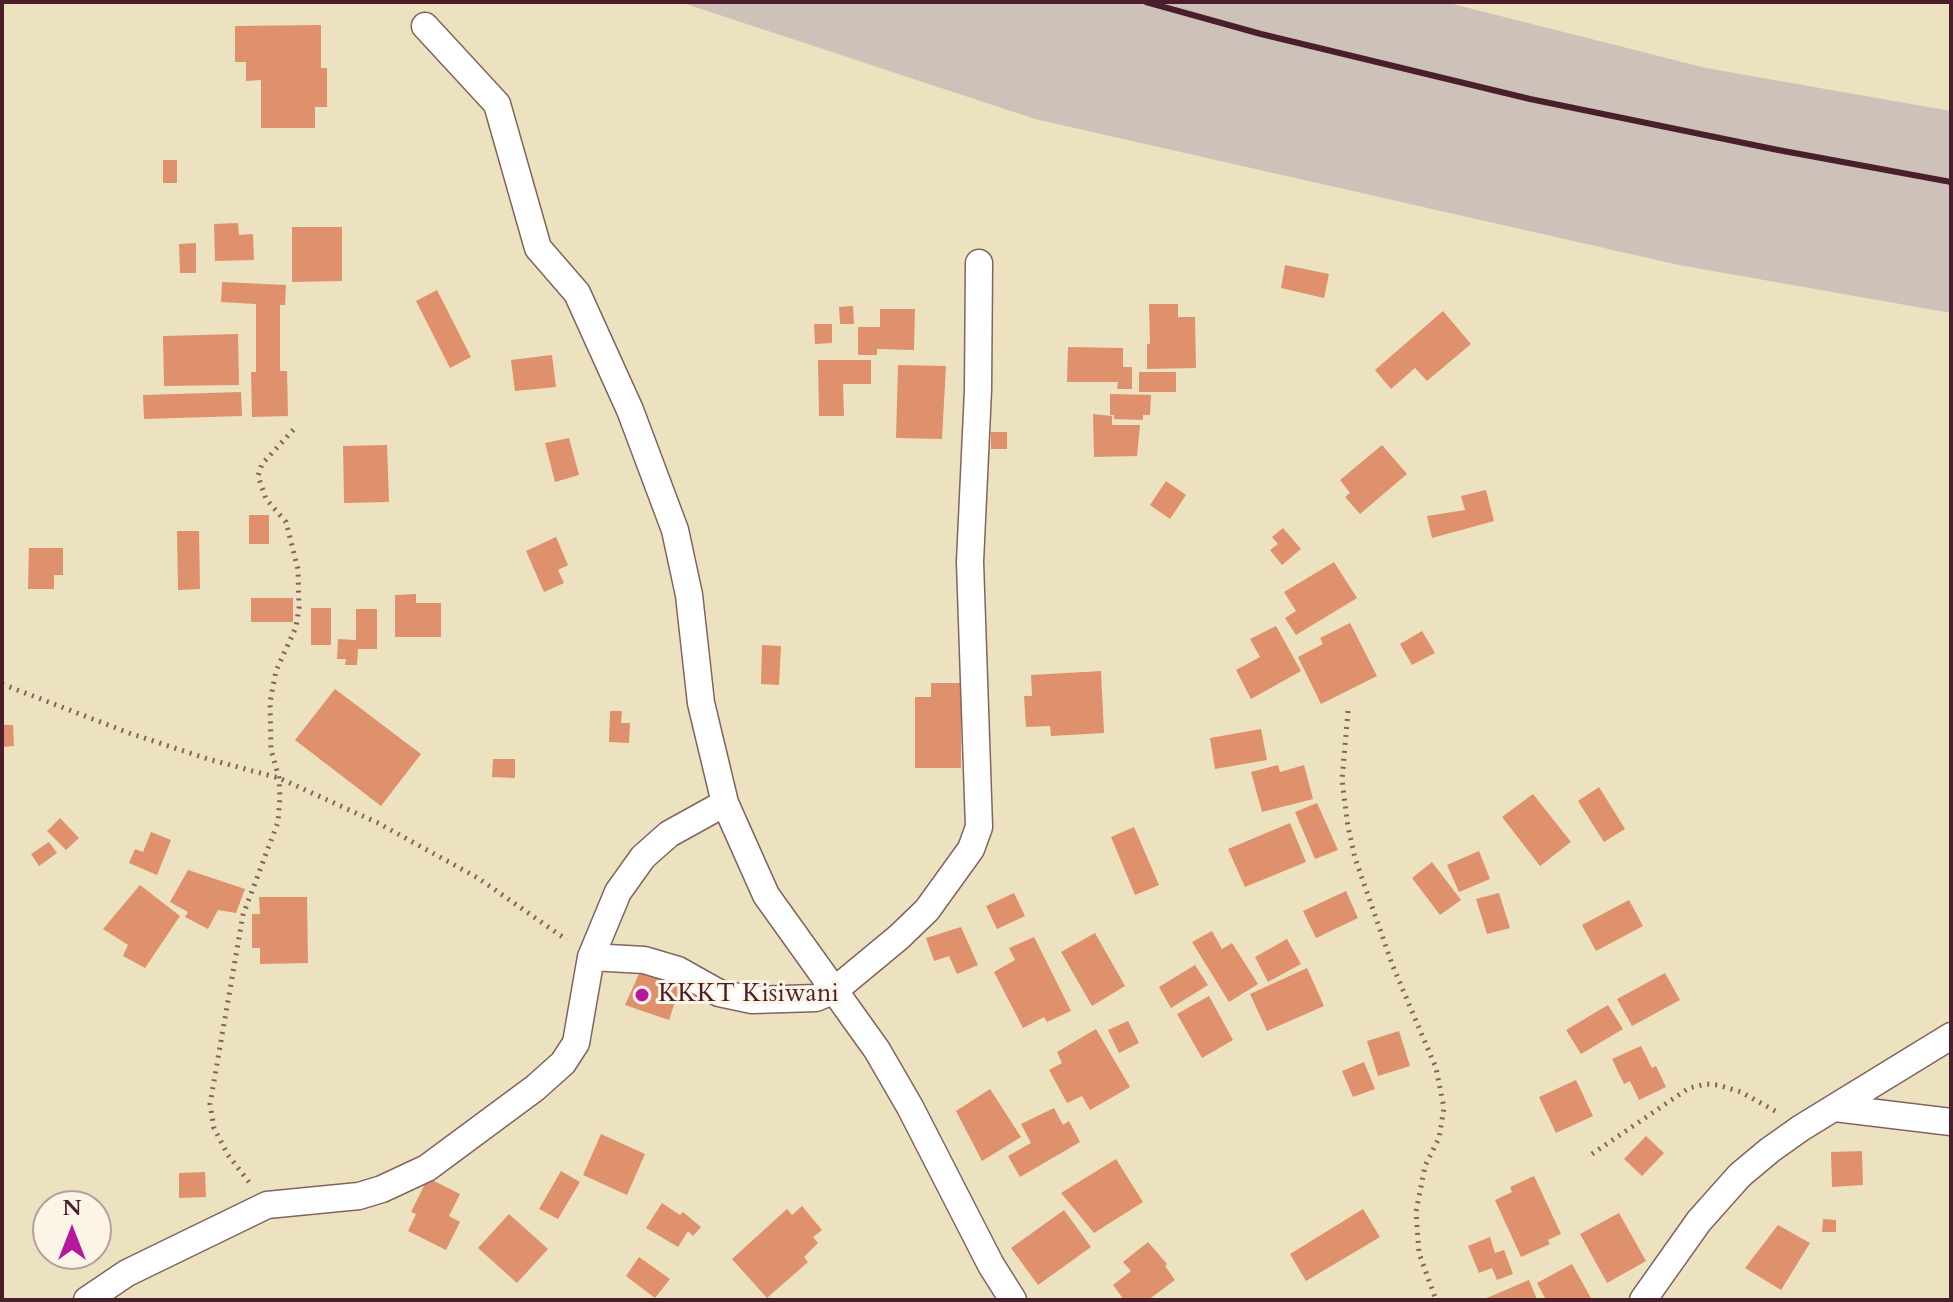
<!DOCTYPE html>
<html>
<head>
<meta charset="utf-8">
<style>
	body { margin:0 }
	#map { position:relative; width:1953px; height:1302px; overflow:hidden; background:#ede2c0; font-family:Cardo,serif }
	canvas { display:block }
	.frame { position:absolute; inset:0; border:4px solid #4a1f2b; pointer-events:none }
	.north { position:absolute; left:32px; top:1190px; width:80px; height:80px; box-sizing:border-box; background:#fcf5e5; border:2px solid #b59f9b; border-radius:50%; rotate:0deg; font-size:22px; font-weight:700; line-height:32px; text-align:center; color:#4a1f2b }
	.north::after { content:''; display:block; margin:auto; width:28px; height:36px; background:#b5179e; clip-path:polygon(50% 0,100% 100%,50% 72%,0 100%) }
</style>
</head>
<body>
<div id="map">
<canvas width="1953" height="1302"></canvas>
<div class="frame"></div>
<div class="north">N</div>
</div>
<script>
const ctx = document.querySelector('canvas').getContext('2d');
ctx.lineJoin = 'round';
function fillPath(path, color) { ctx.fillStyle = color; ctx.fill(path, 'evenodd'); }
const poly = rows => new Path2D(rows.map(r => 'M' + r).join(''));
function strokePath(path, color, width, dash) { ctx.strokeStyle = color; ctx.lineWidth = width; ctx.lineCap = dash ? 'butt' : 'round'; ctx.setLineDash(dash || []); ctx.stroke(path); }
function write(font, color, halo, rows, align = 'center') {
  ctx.font = font + ' Cardo,serif'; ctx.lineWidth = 6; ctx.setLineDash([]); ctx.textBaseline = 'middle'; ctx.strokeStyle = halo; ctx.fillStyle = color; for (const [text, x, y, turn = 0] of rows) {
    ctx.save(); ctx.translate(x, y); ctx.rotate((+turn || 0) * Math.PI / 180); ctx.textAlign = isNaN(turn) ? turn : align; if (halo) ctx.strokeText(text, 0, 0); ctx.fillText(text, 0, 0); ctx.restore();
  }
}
fillPath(poly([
	[680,2,1445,2,1706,68,1951,111,1951,313,1679,265,1035,119]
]), '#cec1b9');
fillPath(poly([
	[321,25,321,68,327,68,327,107,315,107,315,128,261,128,261,80,246,81,246,62,235,62,235,26],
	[163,160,177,160,177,183,163,183],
	[238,223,239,235,253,234,254,260,215,261,214,224],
	[292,227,342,227,342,281,292,282],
	[196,243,196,273,180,273,179,244],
	[1285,265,1329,274,1324,298,1281,288],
	[222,282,286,285,285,305,280,305,280,371,287,371,288,416,252,417,251,372,256,372,256,304,221,302],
	[437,290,471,357,450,368,416,301],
	[1149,304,1178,304,1178,317,1195,317,1196,368,1147,369,1147,344,1150,344],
	[853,306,854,324,840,324,839,307],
	[880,309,915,309,914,350,877,349,877,355,858,355,858,327,880,327],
	[1443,311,1471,344,1427,381,1415,368,1391,389,1375,370],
	[814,324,832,324,832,343,815,344],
	[238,334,239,385,164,386,163,336],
	[1068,347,1123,348,1123,367,1132,367,1132,389,1117,389,1118,382,1067,382],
	[552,355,556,387,515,391,511,360],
	[818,360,871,360,871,384,843,384,844,416,819,416],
	[898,365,946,366,942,439,896,438],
	[1139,372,1176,372,1176,392,1139,392],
	[241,392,242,416,144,419,143,395],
	[1110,394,1151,395,1150,415,1143,415,1143,420,1114,419,1114,415,1110,415],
	[1093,414,1112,416,1112,425,1140,425,1137,456,1094,457],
	[991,432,1007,432,1007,449,991,449],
	[569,438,579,475,555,482,545,443],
	[387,445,389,502,344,503,343,446],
	[1382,445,1407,474,1360,514,1345,497,1350,493,1340,480],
	[1166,481,1186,495,1170,519,1150,505],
	[1486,490,1494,521,1432,538,1427,516,1465,510,1461,496],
	[249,515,269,515,269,544,249,544],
	[1283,528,1301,549,1282,565,1270,550,1278,544,1272,537],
	[177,531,199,531,200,589,178,590],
	[556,537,568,565,558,570,564,583,544,592,526,551],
	[29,548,63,548,63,575,54,575,54,589,28,589],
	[1334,562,1357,598,1296,635,1285,618,1296,611,1284,592],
	[416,594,416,603,441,603,441,637,395,637,395,595],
	[251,598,293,598,293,622,251,622],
	[311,608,331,608,331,645,311,645],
	[356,609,377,609,377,649,358,649,357,665,345,665,346,659,337,659,338,639,356,640],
	[1350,623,1377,676,1321,704,1298,657,1323,644,1320,638],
	[1276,626,1301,671,1251,699,1236,670,1260,657,1250,639],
	[1422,631,1435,653,1412,665,1400,644],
	[762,645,781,646,779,685,761,684],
	[1101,671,1104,733,1051,736,1050,726,1026,727,1024,696,1032,696,1031,675],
	[931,683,961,683,961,768,915,768,915,697,931,697],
	[335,689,421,754,381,806,295,740],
	[610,711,622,711,621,723,630,723,629,743,609,742],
	[2,725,13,725,14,746,2,747],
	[1261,729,1267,760,1215,769,1210,738],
	[493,759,515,759,515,778,492,777],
	[1278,765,1280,772,1304,765,1313,799,1262,812,1251,772],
	[1599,787,1625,829,1604,842,1578,801],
	[1533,794,1571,842,1540,866,1502,817],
	[1317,803,1338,850,1315,859,1295,812],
	[60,818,79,838,66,850,47,831],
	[1290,823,1306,862,1245,887,1228,849],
	[1134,827,1159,885,1135,895,1111,837],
	[151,832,171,840,157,875,129,863,135,849,143,852],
	[49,842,57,853,39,866,31,854],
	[1479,851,1490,879,1459,892,1447,865],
	[1432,862,1461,900,1440,915,1412,878],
	[188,870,245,889,236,913,218,910,208,929,185,917,188,912,170,902],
	[140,885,180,916,145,968,123,956,128,945,103,929],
	[1346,891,1358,918,1316,938,1303,911],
	[1014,893,1025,916,997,929,986,906],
	[1499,893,1510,928,1487,934,1476,899],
	[259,897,307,897,308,963,260,964,260,948,252,948,252,914,260,914],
	[1629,900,1643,926,1596,951,1582,925],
	[961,927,978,965,957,974,949,956,934,961,926,938],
	[1212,931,1222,949,1232,943,1258,984,1229,1002,1192,942],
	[1095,933,1125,986,1092,1006,1061,952],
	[1034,937,1071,1011,1047,1022,1044,1017,1023,1028,994,972,1015,960,1009,948],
	[1287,939,1301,964,1268,982,1255,957],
	[1195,965,1208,985,1171,1008,1159,987],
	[642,967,682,981,669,1020,625,1005],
	[1307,968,1324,1006,1267,1031,1250,994],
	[1665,973,1680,1000,1632,1026,1617,999],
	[1209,996,1233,1040,1202,1058,1177,1014],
	[1608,1005,1623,1029,1581,1054,1566,1030],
	[1128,1021,1139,1043,1119,1053,1108,1030],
	[1096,1029,1130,1087,1090,1110,1082,1096,1067,1103,1049,1070,1062,1063,1057,1052],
	[1399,1031,1410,1066,1378,1076,1367,1041],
	[1641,1046,1652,1068,1656,1066,1666,1087,1639,1100,1630,1081,1624,1084,1612,1059],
	[1364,1062,1375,1089,1353,1097,1342,1071],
	[1576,1080,1593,1116,1556,1133,1539,1097],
	[990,1089,1021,1137,982,1161,956,1111],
	[1054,1108,1063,1125,1069,1121,1080,1142,1020,1177,1008,1156,1031,1143,1021,1124],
	[601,1134,645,1154,627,1195,583,1175],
	[1646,1136,1664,1153,1642,1176,1624,1159],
	[1862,1151,1863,1185,1832,1187,1831,1152],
	[1116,1159,1143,1202,1094,1233,1061,1193],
	[561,1171,580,1182,558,1219,539,1209],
	[205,1172,206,1197,179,1198,179,1173],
	[1534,1176,1561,1234,1548,1240,1550,1244,1521,1257,1495,1200,1512,1192,1510,1187],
	[428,1178,460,1194,449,1216,460,1222,446,1250,408,1231,416,1214,411,1212],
	[662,1203,680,1215,683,1212,701,1227,693,1236,688,1231,678,1247,646,1228],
	[802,1206,822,1230,813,1237,818,1243,804,1257,808,1262,767,1298,732,1259,787,1209,792,1215],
	[1363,1209,1380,1237,1306,1281,1290,1254],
	[1064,1210,1091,1247,1038,1285,1011,1248],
	[1619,1213,1646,1261,1607,1283,1580,1234],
	[509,1214,548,1249,517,1283,478,1248],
	[1823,1219,1836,1220,1836,1232,1822,1232],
	[1778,1225,1810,1243,1781,1290,1745,1268],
	[1490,1237,1495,1253,1504,1250,1513,1274,1497,1280,1492,1268,1479,1273,1468,1246],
	[1148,1242,1167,1264,1165,1266,1175,1280,1148,1300,1124,1300,1113,1285,1131,1271,1123,1262],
	[639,1257,670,1279,655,1298,626,1276],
	[1572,1264,1592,1300,1546,1300,1537,1283],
	[1529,1280,1537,1299,1535,1300,1482,1300]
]), '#df906c');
const minor = poly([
	[425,26,497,104,538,248,577,293,630,410,675,530,689,595,701,703,725,803,766,895,877,1050,910,1107,991,1265,1013,1300],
	[591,957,644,960,678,970,719,993,752,1000,816,998,835,990,899,937,927,910,971,849,979,827,970,562,978,390,979,263],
	[1835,1108,1951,1122],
	[87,1300,127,1273,267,1205,359,1196,382,1189,427,1168,535,1088,563,1063,576,1043,591,957,618,892,643,857,669,834,725,803],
	[1643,1300,1699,1221,1740,1175,1770,1150,1801,1128,1951,1036]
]);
strokePath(minor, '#83635f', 29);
strokePath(poly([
	[2,684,129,733,208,759,279,778,378,823,478,878,567,940],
	[1348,711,1342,780,1348,827,1355,858,1392,964,1436,1068,1444,1108,1439,1138,1425,1166,1416,1212,1419,1253,1436,1300],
	[1592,1154,1689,1088,1706,1084,1718,1085,1741,1092,1777,1112],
	[249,1182,228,1155,214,1128,210,1104,243,915,278,822,280,797,279,778,271,750,270,702,276,671,296,627,299,608,298,569,286,522,266,499,258,476,262,464,295,428]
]), '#83635f', 5, [2, 6]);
strokePath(minor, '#fff', 26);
strokePath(poly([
	[1146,2,1261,34,1530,99,1778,150,1951,182]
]), '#4a1f2b', 6);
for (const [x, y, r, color] of [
	[642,995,8,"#b5179e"]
]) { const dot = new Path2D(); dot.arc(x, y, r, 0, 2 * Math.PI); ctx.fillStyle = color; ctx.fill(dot); strokePath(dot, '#fcf5e5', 3); }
write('26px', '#4a1f2b', '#fcf5e5', [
	["KKKT Kisiwani",658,995]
], 'left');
</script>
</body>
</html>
